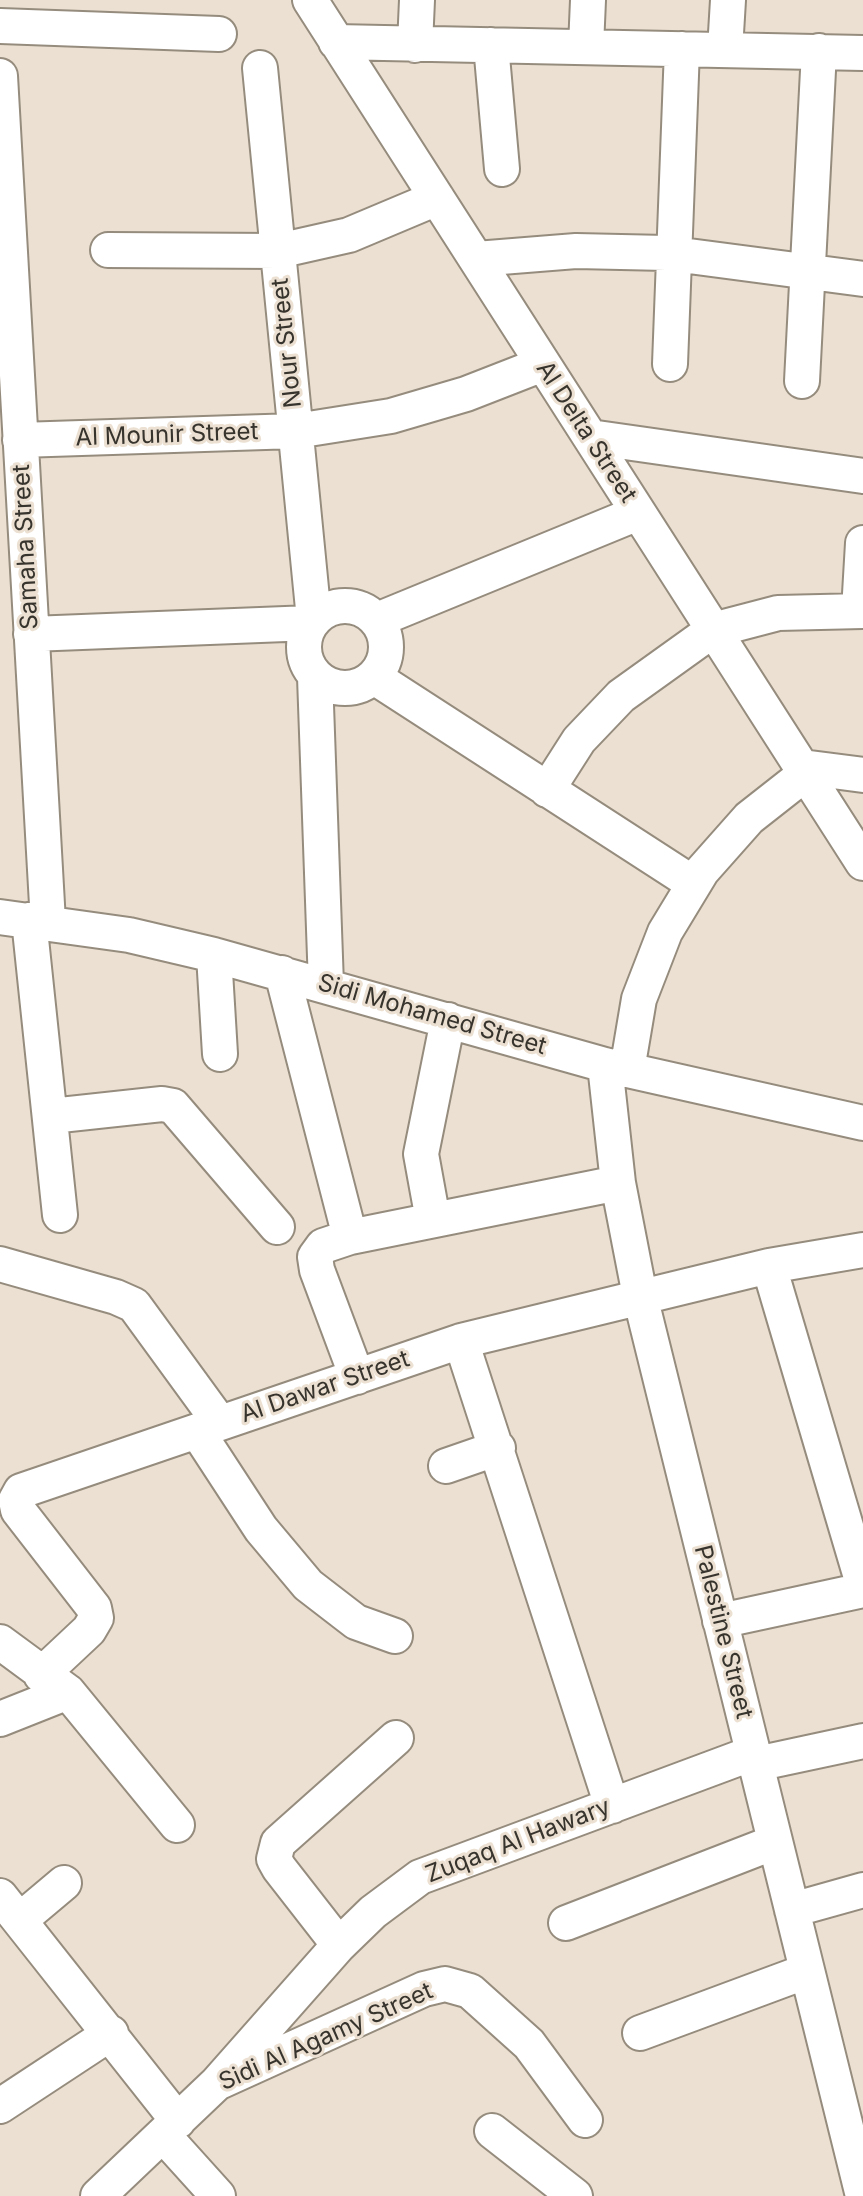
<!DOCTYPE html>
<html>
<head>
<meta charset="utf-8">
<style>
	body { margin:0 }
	canvas { display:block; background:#ebe0d1 }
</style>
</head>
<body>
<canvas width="863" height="2196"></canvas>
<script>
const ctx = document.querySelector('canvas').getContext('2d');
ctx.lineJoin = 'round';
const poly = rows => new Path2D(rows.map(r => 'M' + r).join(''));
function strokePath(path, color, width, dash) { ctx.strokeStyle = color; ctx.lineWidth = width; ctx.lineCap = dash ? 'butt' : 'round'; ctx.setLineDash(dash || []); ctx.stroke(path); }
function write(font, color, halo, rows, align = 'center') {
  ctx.font = font + ' Inter,sans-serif'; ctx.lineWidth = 6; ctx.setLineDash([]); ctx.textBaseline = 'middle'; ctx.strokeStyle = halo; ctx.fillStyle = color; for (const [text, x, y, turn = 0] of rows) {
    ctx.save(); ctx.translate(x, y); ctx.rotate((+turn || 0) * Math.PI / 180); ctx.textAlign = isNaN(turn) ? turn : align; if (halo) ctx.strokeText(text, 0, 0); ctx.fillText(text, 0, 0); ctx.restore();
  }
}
const minor = poly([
	[310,0,863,863],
	[0,26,219,34],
	[336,42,863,53],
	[415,45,417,0],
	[491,45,502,169],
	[586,47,588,0],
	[725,50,728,0],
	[260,68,314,619],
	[0,76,48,922],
	[108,250,278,251,349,235,437,198],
	[476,259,576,251,666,253,863,279],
	[670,364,682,49],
	[802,381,819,51],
	[590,437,863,476],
	[20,440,296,431,391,416,466,394,543,364],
	'304 647a41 41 0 1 1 82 0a41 41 0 1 1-82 0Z',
	[859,611,863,543],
	[377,620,638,513],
	[31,634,311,623],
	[315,677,326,985],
	[374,677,694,884],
	[802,767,863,775],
	[547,790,579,740,621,696,713,630,778,613,863,611],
	[0,917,129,935,214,955,605,1065,863,1123],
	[29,920,60,1215],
	[214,955,220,1054],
	[282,973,350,1237],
	[605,1065,618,1183,640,1296,863,2196],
	[627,1070,639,999,665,932,702,871,749,818,805,774],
	[51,1116,162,1104,173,1106,277,1227],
	[433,1220,421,1154,448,1020],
	[0,1264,116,1297,134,1305,220,1423],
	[769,1266,863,1584],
	[461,1341,612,1806],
	[357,1377,317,1270,315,1257,323,1246,350,1237,618,1183],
	[197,1431,261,1529,308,1585,356,1622,395,1636],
	[446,1466,498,1448],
	[720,1621,863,1590],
	[0,1642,68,1692,177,1825],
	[41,1675,89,1630,96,1618,94,1608,18,1510,16,1500,21,1491,461,1341,769,1266,863,1250],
	[0,1719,68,1692],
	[756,1764,863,1741],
	[0,1896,178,2121],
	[792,1910,863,1890],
	[20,1920,64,1883],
	[566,1923,775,1842],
	[339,1945,279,1868,274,1859,278,1843,396,1738],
	[640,2033,807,1971],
	[217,2083,339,1945,373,1912,420,1877,753,1753],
	[0,2106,111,2033],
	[492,2131,575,2196],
	[163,2135,218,2196],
	[98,2196,217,2083,424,1989,445,1984,470,1991,529,2044,585,2120]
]);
strokePath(minor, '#968c7e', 38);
strokePath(minor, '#fff', 34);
write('24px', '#37332d', '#ebe0d1', [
	["Nour Street",287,343,-96],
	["Al Delta Street",586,432,57],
	["Al Mounir Street",167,435,-2],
	["Samaha Street",26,547,-93],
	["Sidi Mohamed Street",432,1015,16],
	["Al Dawar Street",325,1387,-19],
	["Palestine Street",723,1632,76],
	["Zuqaq Al Hawary",518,1841,-21],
	["Sidi Al Agamy Street",326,2037,-24]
]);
</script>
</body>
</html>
